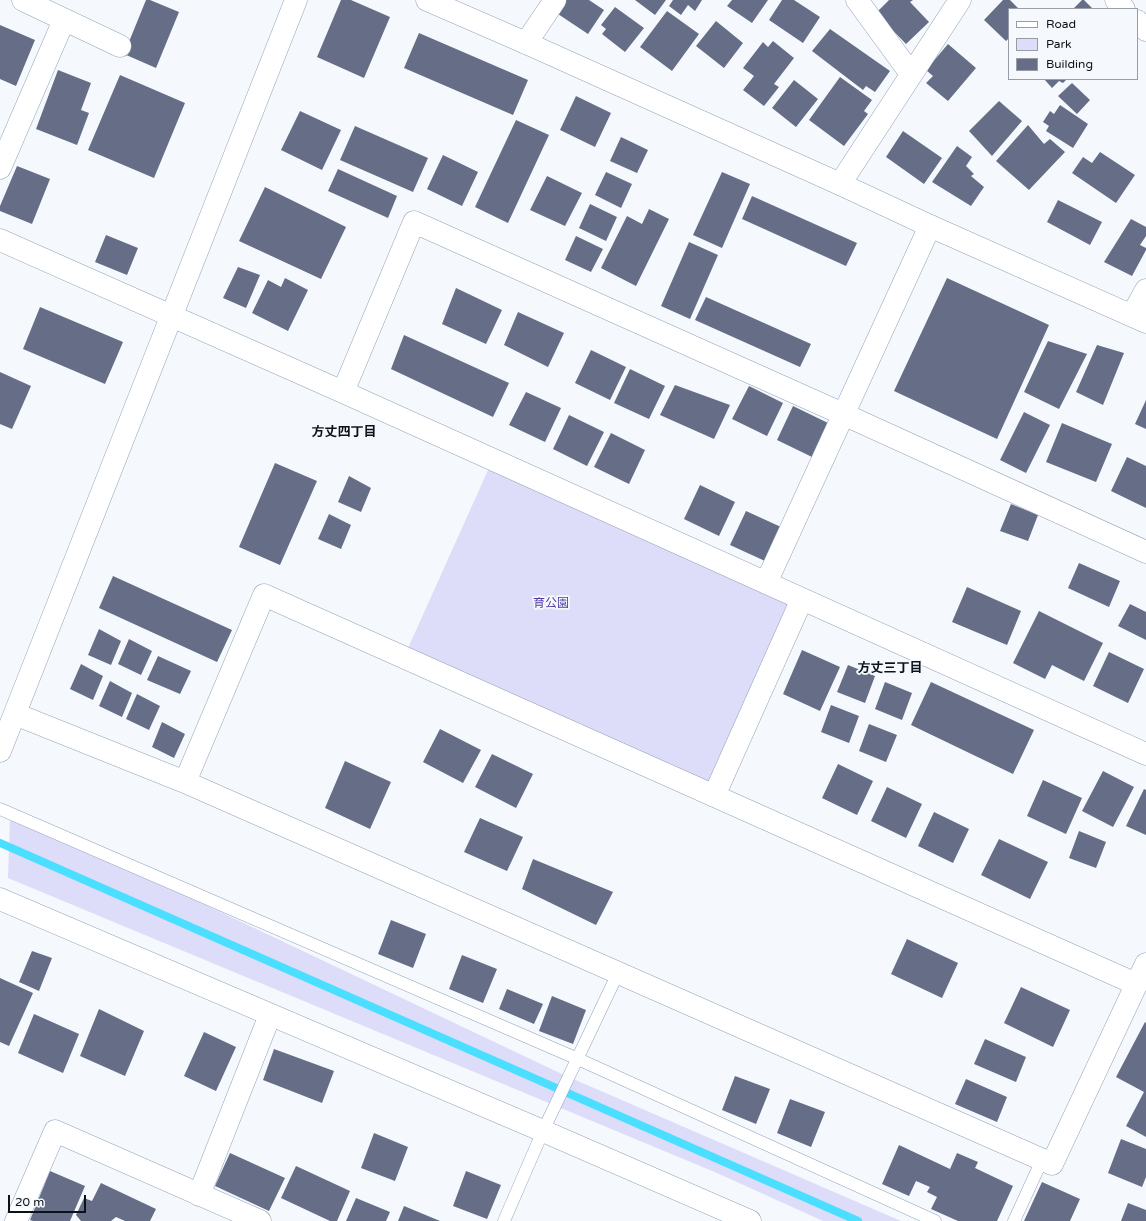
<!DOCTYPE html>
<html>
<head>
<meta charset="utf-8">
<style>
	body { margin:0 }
	#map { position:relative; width:1146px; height:1221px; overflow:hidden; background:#f5f9fe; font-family:"Varela Round",sans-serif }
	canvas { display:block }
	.legend { position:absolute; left:1008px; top:8px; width:130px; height:72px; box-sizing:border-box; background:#f5f9fe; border:1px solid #979da3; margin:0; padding:5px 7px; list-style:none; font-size:12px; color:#0b121a }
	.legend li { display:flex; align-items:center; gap:8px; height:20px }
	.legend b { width:20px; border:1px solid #979da3 }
	.scale { position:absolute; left:8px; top:1195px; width:78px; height:18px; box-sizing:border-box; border:2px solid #0b121a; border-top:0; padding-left:5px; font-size:12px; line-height:14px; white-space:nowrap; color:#0b121a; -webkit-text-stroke:3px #f5f9fe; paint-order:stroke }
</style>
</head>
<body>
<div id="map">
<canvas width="1146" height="1221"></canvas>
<ul class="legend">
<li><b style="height:5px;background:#fff"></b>Road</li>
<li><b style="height:11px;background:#dddcf9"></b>Park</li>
<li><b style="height:11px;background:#656e86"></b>Building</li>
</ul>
<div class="scale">20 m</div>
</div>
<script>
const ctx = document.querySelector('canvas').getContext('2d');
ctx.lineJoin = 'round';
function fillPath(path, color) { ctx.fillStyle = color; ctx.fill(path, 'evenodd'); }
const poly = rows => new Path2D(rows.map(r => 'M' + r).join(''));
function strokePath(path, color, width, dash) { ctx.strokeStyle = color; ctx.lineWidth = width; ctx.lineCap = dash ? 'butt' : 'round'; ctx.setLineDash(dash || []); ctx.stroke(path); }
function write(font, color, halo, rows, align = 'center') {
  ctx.font = font + ' "Varela Round","Noto Sans JP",sans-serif'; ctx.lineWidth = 3.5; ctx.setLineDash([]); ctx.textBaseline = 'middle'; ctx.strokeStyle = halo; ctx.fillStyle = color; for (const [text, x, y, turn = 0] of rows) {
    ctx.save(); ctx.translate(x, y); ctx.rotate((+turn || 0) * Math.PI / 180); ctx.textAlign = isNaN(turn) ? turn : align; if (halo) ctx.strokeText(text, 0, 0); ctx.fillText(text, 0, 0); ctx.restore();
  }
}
fillPath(poly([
	[493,459,802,599,705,792,404,657],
	[10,820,29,821,564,1075,901,1221,823,1221,717,1173,8,878]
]), '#dddcf9');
strokePath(poly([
	[0,843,858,1221]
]), '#4adfff', 8);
fillPath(poly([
	[146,0,150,0,179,12,156,68,124,54],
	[341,0,351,0,390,17,364,78,317,57],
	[563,0,589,0,604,10,588,34,555,12],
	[635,0,666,0,655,15],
	[673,0,702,0,695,11,688,5,681,15,669,6],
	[732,0,768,0,752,23,727,6],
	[782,0,794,0,820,17,803,43,769,20],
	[889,0,913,0,910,2,929,22,906,44,876,13],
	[1003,0,1010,0,1019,9,1009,9,1009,38,1006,41,984,20],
	[1082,0,1084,0,1093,9,1073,9],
	[615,7,644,28,625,52,602,34,606,29,601,25],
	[667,11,699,34,672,71,640,47],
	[716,21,743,43,724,68,696,46],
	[0,25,35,40,16,86,0,79],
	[830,29,890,71,875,92,866,86,863,90,812,51],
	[419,33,528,80,513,115,404,68],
	[773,41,794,58,774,84,779,87,764,106,743,90,754,76,743,68,763,42,768,47],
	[948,44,976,68,948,101,926,83,933,76,926,70],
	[58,70,91,83,81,110,89,113,77,145,36,129],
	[120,75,185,103,154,178,88,150],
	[840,77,872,100,864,111,868,114,844,146,809,120],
	[1044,79,1067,79,1063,83,1059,81,1052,88],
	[794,80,818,99,796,127,772,108],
	[1072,83,1090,100,1077,114,1058,96],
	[576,96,611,113,595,147,560,130],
	[999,101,1022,121,992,156,969,131],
	[1060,105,1088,124,1073,148,1046,131,1049,126,1043,122,1050,111,1054,114],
	[300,111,341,130,322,170,281,150],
	[516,120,549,135,508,223,475,207],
	[1028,125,1044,144,1050,139,1065,152,1029,190,996,161],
	[355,126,428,158,413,192,340,160],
	[903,131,942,158,924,184,886,157],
	[621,137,648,150,637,173,610,161],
	[957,146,972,157,966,166,974,174,971,176,984,187,971,206,932,182],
	[1100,152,1135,175,1116,203,1072,173,1083,157,1092,163],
	[443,155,478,172,462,206,427,189],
	[17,166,50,179,32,224,0,211,0,206],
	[338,169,397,196,388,218,328,191],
	[606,172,632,184,621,208,595,195],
	[722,172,750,184,722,248,693,235],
	[547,176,582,193,565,226,530,210],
	[265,187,346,227,321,279,239,241],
	[752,196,857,243,846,266,742,219],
	[1058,200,1102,222,1090,245,1047,222],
	[590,204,617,217,606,241,579,228],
	[649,209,669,219,636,286,601,268,627,216,642,224],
	[1131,219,1146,227,1146,236,1140,245,1146,248,1146,250,1132,276,1104,262],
	[106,235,138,248,127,275,95,262],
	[576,236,603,249,591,272,565,260],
	[689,242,718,255,690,319,661,306],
	[238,267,260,275,246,308,223,298],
	[285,278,308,290,288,331,252,313,268,280,281,287],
	[947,278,1049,325,997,439,894,391],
	[456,288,502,310,486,344,442,324],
	[706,297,811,344,800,367,695,320],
	[40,307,123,342,105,384,23,349],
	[518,312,564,333,548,367,504,345],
	[404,335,509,383,493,417,391,369],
	[1048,341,1087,354,1059,409,1024,392],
	[1097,345,1124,353,1103,405,1076,392],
	[591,350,626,367,610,400,575,383],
	[630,369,665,386,649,419,614,403],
	[0,372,31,386,12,429,0,424],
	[675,385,730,405,714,439,660,415],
	[749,386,783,403,767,436,732,419],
	[526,392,561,408,545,442,509,425],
	[1146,400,1146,429,1135,424],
	[793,406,828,423,812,457,777,440],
	[1024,412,1050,425,1026,473,1000,460],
	[569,415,604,432,587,466,553,449],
	[1062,423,1112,444,1096,482,1046,462],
	[611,433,645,450,629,484,594,467],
	[1127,457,1146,466,1146,508,1111,491],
	[275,463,317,481,280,565,239,547],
	[349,476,371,488,361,512,338,502],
	[700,485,735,502,719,536,684,519],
	[1011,504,1038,515,1028,541,1000,531],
	[746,511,781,527,765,561,730,545],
	[329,514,351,525,341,549,318,539],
	[1079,563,1120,581,1109,607,1068,588],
	[113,576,232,630,217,662,99,608],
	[967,587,1021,611,1007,645,952,622],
	[1130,604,1146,612,1146,640,1118,626],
	[1039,611,1103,643,1084,681,1052,665,1045,679,1013,663],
	[99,629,121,641,111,665,88,655],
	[129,639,152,651,141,675,118,664],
	[802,650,840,667,820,711,783,694],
	[1109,652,1144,669,1128,703,1093,686],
	[158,656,191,671,180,694,147,680],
	[81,664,103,676,93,700,70,689],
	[848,665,875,676,865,703,837,692],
	[110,681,132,693,122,717,99,706],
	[885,682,912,693,902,720,875,709],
	[931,682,1034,730,1013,774,911,725],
	[137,694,160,706,149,730,126,719],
	[831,705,859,716,849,743,821,732],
	[162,722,185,734,174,758,152,747],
	[869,724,897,735,886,762,859,751],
	[440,729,481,750,463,783,423,762],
	[492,754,533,774,516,808,475,787],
	[345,761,391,782,370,829,325,808],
	[838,764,873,781,857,815,822,798],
	[1103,771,1134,787,1113,827,1082,811],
	[1043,780,1082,798,1066,834,1027,816],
	[887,787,922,804,906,838,871,821],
	[1144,789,1146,790,1146,835,1126,826],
	[934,812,969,829,953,863,918,846],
	[480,818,523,837,507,871,464,852],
	[1079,831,1106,842,1096,868,1069,858],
	[999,839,1048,862,1030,899,981,875],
	[533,859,613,892,596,925,522,889],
	[391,920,426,934,413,968,378,954],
	[907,939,958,963,942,998,891,974],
	[32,951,52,958,39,991,19,982],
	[462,955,497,969,483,1003,449,989],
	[0,978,33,993,9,1046,0,1042],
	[1021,987,1070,1010,1053,1047,1004,1023],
	[507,989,543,1004,534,1024,499,1009],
	[552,996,586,1010,573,1044,539,1031],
	[99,1009,144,1031,125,1076,80,1056],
	[34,1014,79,1034,63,1073,18,1053],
	[1145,1022,1146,1023,1146,1137,1126,1126,1144,1092,1116,1077],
	[204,1032,236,1047,216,1091,184,1076],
	[985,1039,1026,1057,1016,1082,974,1064],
	[274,1049,334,1071,322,1103,263,1080],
	[735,1076,770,1089,756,1124,722,1110],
	[966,1079,1007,1097,997,1122,955,1104],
	[790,1099,825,1112,811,1147,777,1133],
	[374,1133,408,1147,395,1181,361,1168],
	[1121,1139,1146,1149,1146,1177,1142,1187,1108,1173],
	[899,1145,950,1169,957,1153,978,1162,975,1168,1013,1186,997,1221,958,1221,931,1209,937,1197,927,1192,930,1187,916,1181,909,1196,882,1184],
	[230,1153,285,1178,269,1211,215,1186],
	[296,1166,350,1191,337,1221,330,1221,281,1198],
	[50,1171,85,1186,70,1221,33,1221,30,1220],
	[466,1171,501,1185,487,1219,453,1206],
	[1042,1182,1080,1199,1070,1221,1024,1221],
	[101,1183,156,1209,150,1221,125,1221,116,1217,111,1221,81,1221,76,1215,84,1198,92,1201],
	[356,1198,390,1212,386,1221,346,1221],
	[1128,1203,1146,1210,1146,1221,1121,1221],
	[404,1206,440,1221,398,1221]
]), '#656e86');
const lane = poly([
	[0,809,578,1059,935,1221],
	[504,1221,543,1131,618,973],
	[1014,1221,1042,1160]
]);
const street = poly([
	[23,0,120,46],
	[857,0,911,74],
	[1116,0,1124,9],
	[1137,21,1146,30],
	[526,43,555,0],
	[0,168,64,20],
	[840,184,960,0],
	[0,240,343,392,1146,754],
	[1132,315,1146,290],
	[343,392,414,222,843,414,1146,552],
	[766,583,930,226],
	[15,714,185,782,1052,1164,1146,964],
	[185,782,264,595,1136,984],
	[714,796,802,599],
	[199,1195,270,1015],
	[16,1221,55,1131,260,1221]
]);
const secondary = poly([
	[427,0,526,43,840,184,930,226,1146,322],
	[0,751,296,0],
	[0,899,543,1131,750,1221]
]);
strokePath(lane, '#90a4ba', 13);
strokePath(street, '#90a4ba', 23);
strokePath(secondary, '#90a4ba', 23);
strokePath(lane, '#fff', 12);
strokePath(street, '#fff', 22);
strokePath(secondary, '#fff', 22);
write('12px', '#533da5', '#f5f9fe', [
	["育公園",551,604]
]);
write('bold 13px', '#0b121a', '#f5f9fe', [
	["方丈四丁目",344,433],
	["方丈三丁目",890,669]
]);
</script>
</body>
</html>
